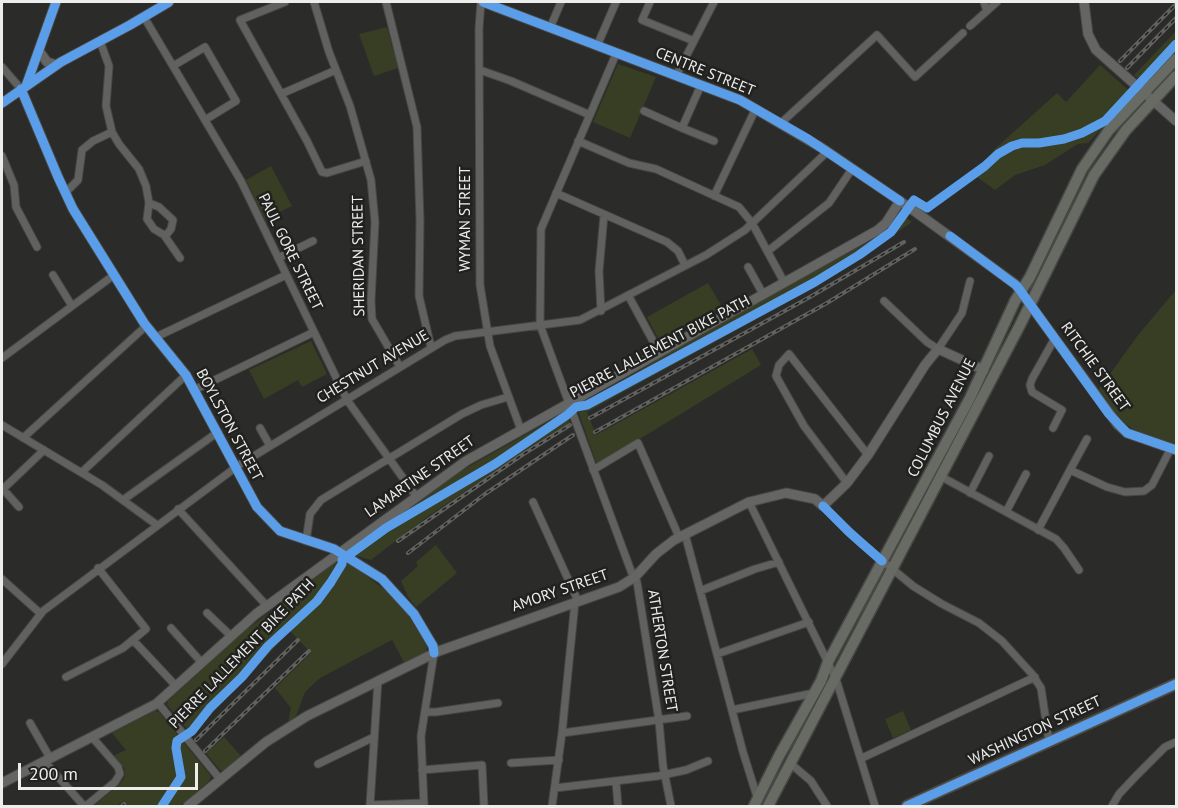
<!DOCTYPE html>
<html>
<head>
<meta charset="utf-8">
<style>
	body { margin:0 }
	#map { position:relative; width:1178px; height:808px; overflow:hidden; background:#2b2b2a; font-family:"PT Sans",sans-serif }
	canvas { display:block }
	.frame { position:absolute; inset:0; border:3px solid #edeeec; pointer-events:none }
	.scale { position:absolute; left:18px; top:763px; width:180px; height:27px; box-sizing:border-box; border:3px solid #edeeec; border-top:0; padding-left:8px; font-size:18px; line-height:21px; white-space:nowrap; color:#edeeec; -webkit-text-stroke:4px #21221f; paint-order:stroke }
</style>
</head>
<body>
<div id="map">
<canvas width="1178" height="808"></canvas>
<div class="frame"></div>
<div class="scale">200 m</div>
</div>
<script>
const ctx = document.querySelector('canvas').getContext('2d');
ctx.lineJoin = 'round';
function fillPath(path, color) { ctx.fillStyle = color; ctx.fill(path, 'evenodd'); }
const poly = rows => new Path2D(rows.map(r => 'M' + r).join(''));
function strokePath(path, color, width, dash) { ctx.strokeStyle = color; ctx.lineWidth = width; ctx.lineCap = dash ? 'butt' : 'round'; ctx.setLineDash(dash || []); ctx.stroke(path); }
function write(font, color, halo, rows, align = 'center') {
  ctx.font = font + ' "PT Sans",sans-serif'; ctx.lineWidth = 5; ctx.setLineDash([]); ctx.textBaseline = 'middle'; ctx.strokeStyle = halo; ctx.fillStyle = color; for (const [text, x, y, turn = 0] of rows) {
    ctx.save(); ctx.translate(x, y); ctx.rotate((+turn || 0) * Math.PI / 180); ctx.textAlign = isNaN(turn) ? turn : align; if (halo) ctx.strokeText(text, 0, 0); ctx.fillText(text, 0, 0); ctx.restore();
  }
}
fillPath(poly([
	[387,27,398,68,374,76,359,34],
	[1176,31,1176,50,1147,81,1139,80,1134,75],
	[618,64,656,77,630,138,593,122],
	[1100,65,1133,94,1088,143,1078,144,1045,165,1015,175,995,190,977,177,932,209,918,201,926,202,978,167,998,146,1057,93,1066,102],
	[271,166,292,206,265,219,246,180],
	[901,214,912,222,849,266,817,286,587,412,596,435,752,349,761,365,597,465,577,408,578,406,751,305,863,245,892,227],
	[708,283,722,307,659,340,647,317],
	[1176,290,1176,447,1144,435,1123,423,1099,389,1138,335],
	[311,341,327,374,302,387,298,380,264,399,249,370],
	[562,414,568,417,570,423,535,444,427,517,371,560,357,556,355,548,456,474],
	[436,545,457,573,416,607,408,597,401,581,418,566,416,562],
	[336,562,342,565,347,563,356,568,390,594,410,617,418,630,427,647,426,652,404,662,392,640,320,678,305,692,296,716,288,722,291,708,275,688,311,653,290,631,192,735,167,705,168,701,246,630],
	[155,711,159,712,211,776,209,781,180,806,127,806,122,802,117,806,94,806,120,784,125,777,124,768,113,756,126,750,112,733],
	[903,711,911,730,893,738,885,719],
	[224,737,241,756,224,770,220,770,206,753]
]), '#373e24');
const street = poly([
	[285,2,240,20,307,141,322,172,327,173,366,161],
	[314,2,329,52,350,106,371,180,375,222,371,301,372,319,400,367],
	[386,2,417,127,420,221,419,296,431,347],
	[481,2,479,28,480,285,490,346,521,430],
	[650,2,642,20,694,41],
	[984,2,987,11],
	[144,17,241,181,347,400,416,496],
	[970,26,997,2],
	[550,28,561,2],
	[100,41,109,66,106,106,112,132,119,144,139,169,146,186,149,203,147,219,154,229,164,235,180,258],
	[597,46,616,2],
	[616,54,541,229,540,325,631,571,637,582,659,721,663,766,671,806],
	[173,66,205,47,236,101,205,120],
	[2,67,21,89],
	[480,70,511,81,590,115],
	[676,76,714,2],
	[281,94,336,70],
	[644,111,682,128,701,85],
	[781,123,877,35,915,77,963,33],
	[682,128,714,141],
	[578,141,629,163,656,169,739,207,752,223,784,282],
	[2,156,14,185,16,207,37,247],
	[65,193,78,180,82,150,93,141,112,132],
	[556,193,667,242,678,251,685,265],
	[714,196,756,108],
	[149,203,159,207,173,220,171,229,167,234,164,235],
	[768,251,829,203,852,169],
	[278,258,313,241],
	[748,267,763,294],
	[53,275,72,306],
	[628,295,659,352],
	[884,301,927,342,938,349,962,313,970,281],
	[601,311,599,271,604,215],
	[156,337,286,275],
	[2,358,114,275],
	[194,390,314,332],
	[2,425,102,485,157,525],
	[260,428,270,446],
	[1053,428,1062,410,1032,392,1030,385,1032,379,1055,338],
	[23,438,146,326],
	[593,470,638,443,679,537],
	[1070,470,1087,439],
	[82,472,186,375],
	[940,476,1056,539,1064,548,1079,570],
	[847,483,804,426,776,376,779,365,789,354,868,455],
	[3,489,19,507],
	[2,490,44,450],
	[970,493,989,456],
	[123,500,218,432],
	[533,502,578,601],
	[749,502,836,679,875,806],
	[823,506,861,543,913,586,942,604,979,623,1002,641,1032,674,1041,688,1049,741],
	[178,509,267,606],
	[1006,512,1026,474],
	[1038,530,1070,470,1107,487,1125,492,1144,491,1152,485,1171,448],
	[685,534,743,752,758,800],
	[306,541,310,514,321,500,462,414,481,405,508,397],
	[2,579,41,614],
	[700,591,755,569,779,562],
	[207,613,231,636],
	[171,628,202,663],
	[133,640,176,686],
	[717,654,809,622],
	[2,664,43,611,239,465,445,340,455,336,580,320,706,255,745,230,827,152],
	[66,677,123,648,146,629,98,568],
	[378,680,370,805,424,803],
	[158,703,220,779],
	[732,710,809,694,813,696],
	[425,712,436,712,498,703],
	[30,723,50,758],
	[562,733,687,716],
	[862,758,1035,677],
	[44,761,84,806],
	[511,763,559,760],
	[318,764,374,737],
	[791,764,811,781,827,806],
	[422,770,482,765,484,806],
	[616,782,618,806],
	[555,788,658,776,686,770,708,761],
	[86,806,115,782,120,774,118,767,92,737],
	[424,806,421,736,434,653],
	[552,806,562,733,575,602],
	[1112,806,1119,794,1137,775,1165,747,1176,742]
]);
const secondary = poly([
	[483,2,740,100,822,148,913,210,1015,284,1118,425,1127,433,1176,450],
	[1084,2,1088,34,1096,50,1176,121],
	[39,51,47,62,57,65],
	[26,86,56,2],
	[21,89,58,177,73,209,144,323,186,375,257,507,280,531,334,549,382,579,414,614,433,646,434,653],
	[2,103,61,62,130,25,169,2],
	[2,783,156,704,256,614,466,461,878,230,886,223,900,201],
	[188,806,266,742,307,716,439,651,619,587,635,577,656,554,674,540,749,502,786,493,815,499,823,506,847,483,868,455,925,365,938,349,984,370]
]);
const primary = poly([
	[754,806,779,756,821,681,828,662,970,398,1015,301,1030,277,1082,169,1109,130,1176,59],
	[768,806,1020,325,1094,175,1126,130,1176,76],
	[907,806,1176,684]
]);
strokePath(street, '#474846', 9);
strokePath(secondary, '#474846', 11);
strokePath(primary, '#474846', 13);
strokePath(street, '#616260', 7);
strokePath(secondary, '#656663', 9);
strokePath(primary, '#686a64', 10);
const rail = poly([
	[1120,61,1176,4],
	[1127,68,1176,18],
	[590,418,810,297,904,242],
	[595,432,827,303,915,249],
	[398,541,522,455,570,425],
	[408,553,485,494,573,435],
	[196,740,298,640],
	[205,751,309,651],
	[122,806,124,804]
]);
strokePath(rail, '#616260', 4);
strokePath(rail, '#21221f', 1.5, [4.5]);
strokePath(poly([
	[483,2,740,100,808,139,900,201],
	[26,86,56,2],
	[21,89,58,177,73,209,144,323,186,375,257,507,280,531,334,549,382,579,414,614,433,646,434,653],
	[2,103,61,62,130,25,169,2],
	[950,236,1017,286,1109,414,1127,433,1176,450],
	[823,506,849,532,882,561],
	[162,806,181,777,176,748,177,741,192,731,210,708,242,677,268,646,317,601,331,582,342,564,342,560,386,528,495,464,567,415,576,407,587,405,815,282,859,255,891,232,914,200,927,208,985,166,998,154,1012,146,1022,143,1039,143,1064,139,1082,133,1105,121,1176,44],
	[907,806,1176,684]
]), '#5a9eea', 9);
write('15px', '#edeeec', '#21221f', [
	["CENTRE STREET",705,72,22],
	["WYMAN STREET",466,219,-90],
	["PAUL GORE STREET",290,252,64],
	["SHERIDAN STREET",359,256,-91],
	["PIERRE LALLEMENT BIKE PATH",660,347,-28],
	["CHESTNUT AVENUE",373,367,-31],
	["RITCHIE STREET",1095,367,54],
	["COLUMBUS AVENUE",942,418,-63],
	["BOYLSTON STREET",229,425,62],
	["LAMARTINE STREET",420,477,-35],
	["AMORY STREET",560,591,-19],
	["ATHERTON STREET",662,651,81],
	["PIERRE LALLEMENT BIKE PATH",242,654,-46],
	["WASHINGTON STREET",1035,731,-25]
]);
</script>
</body>
</html>
